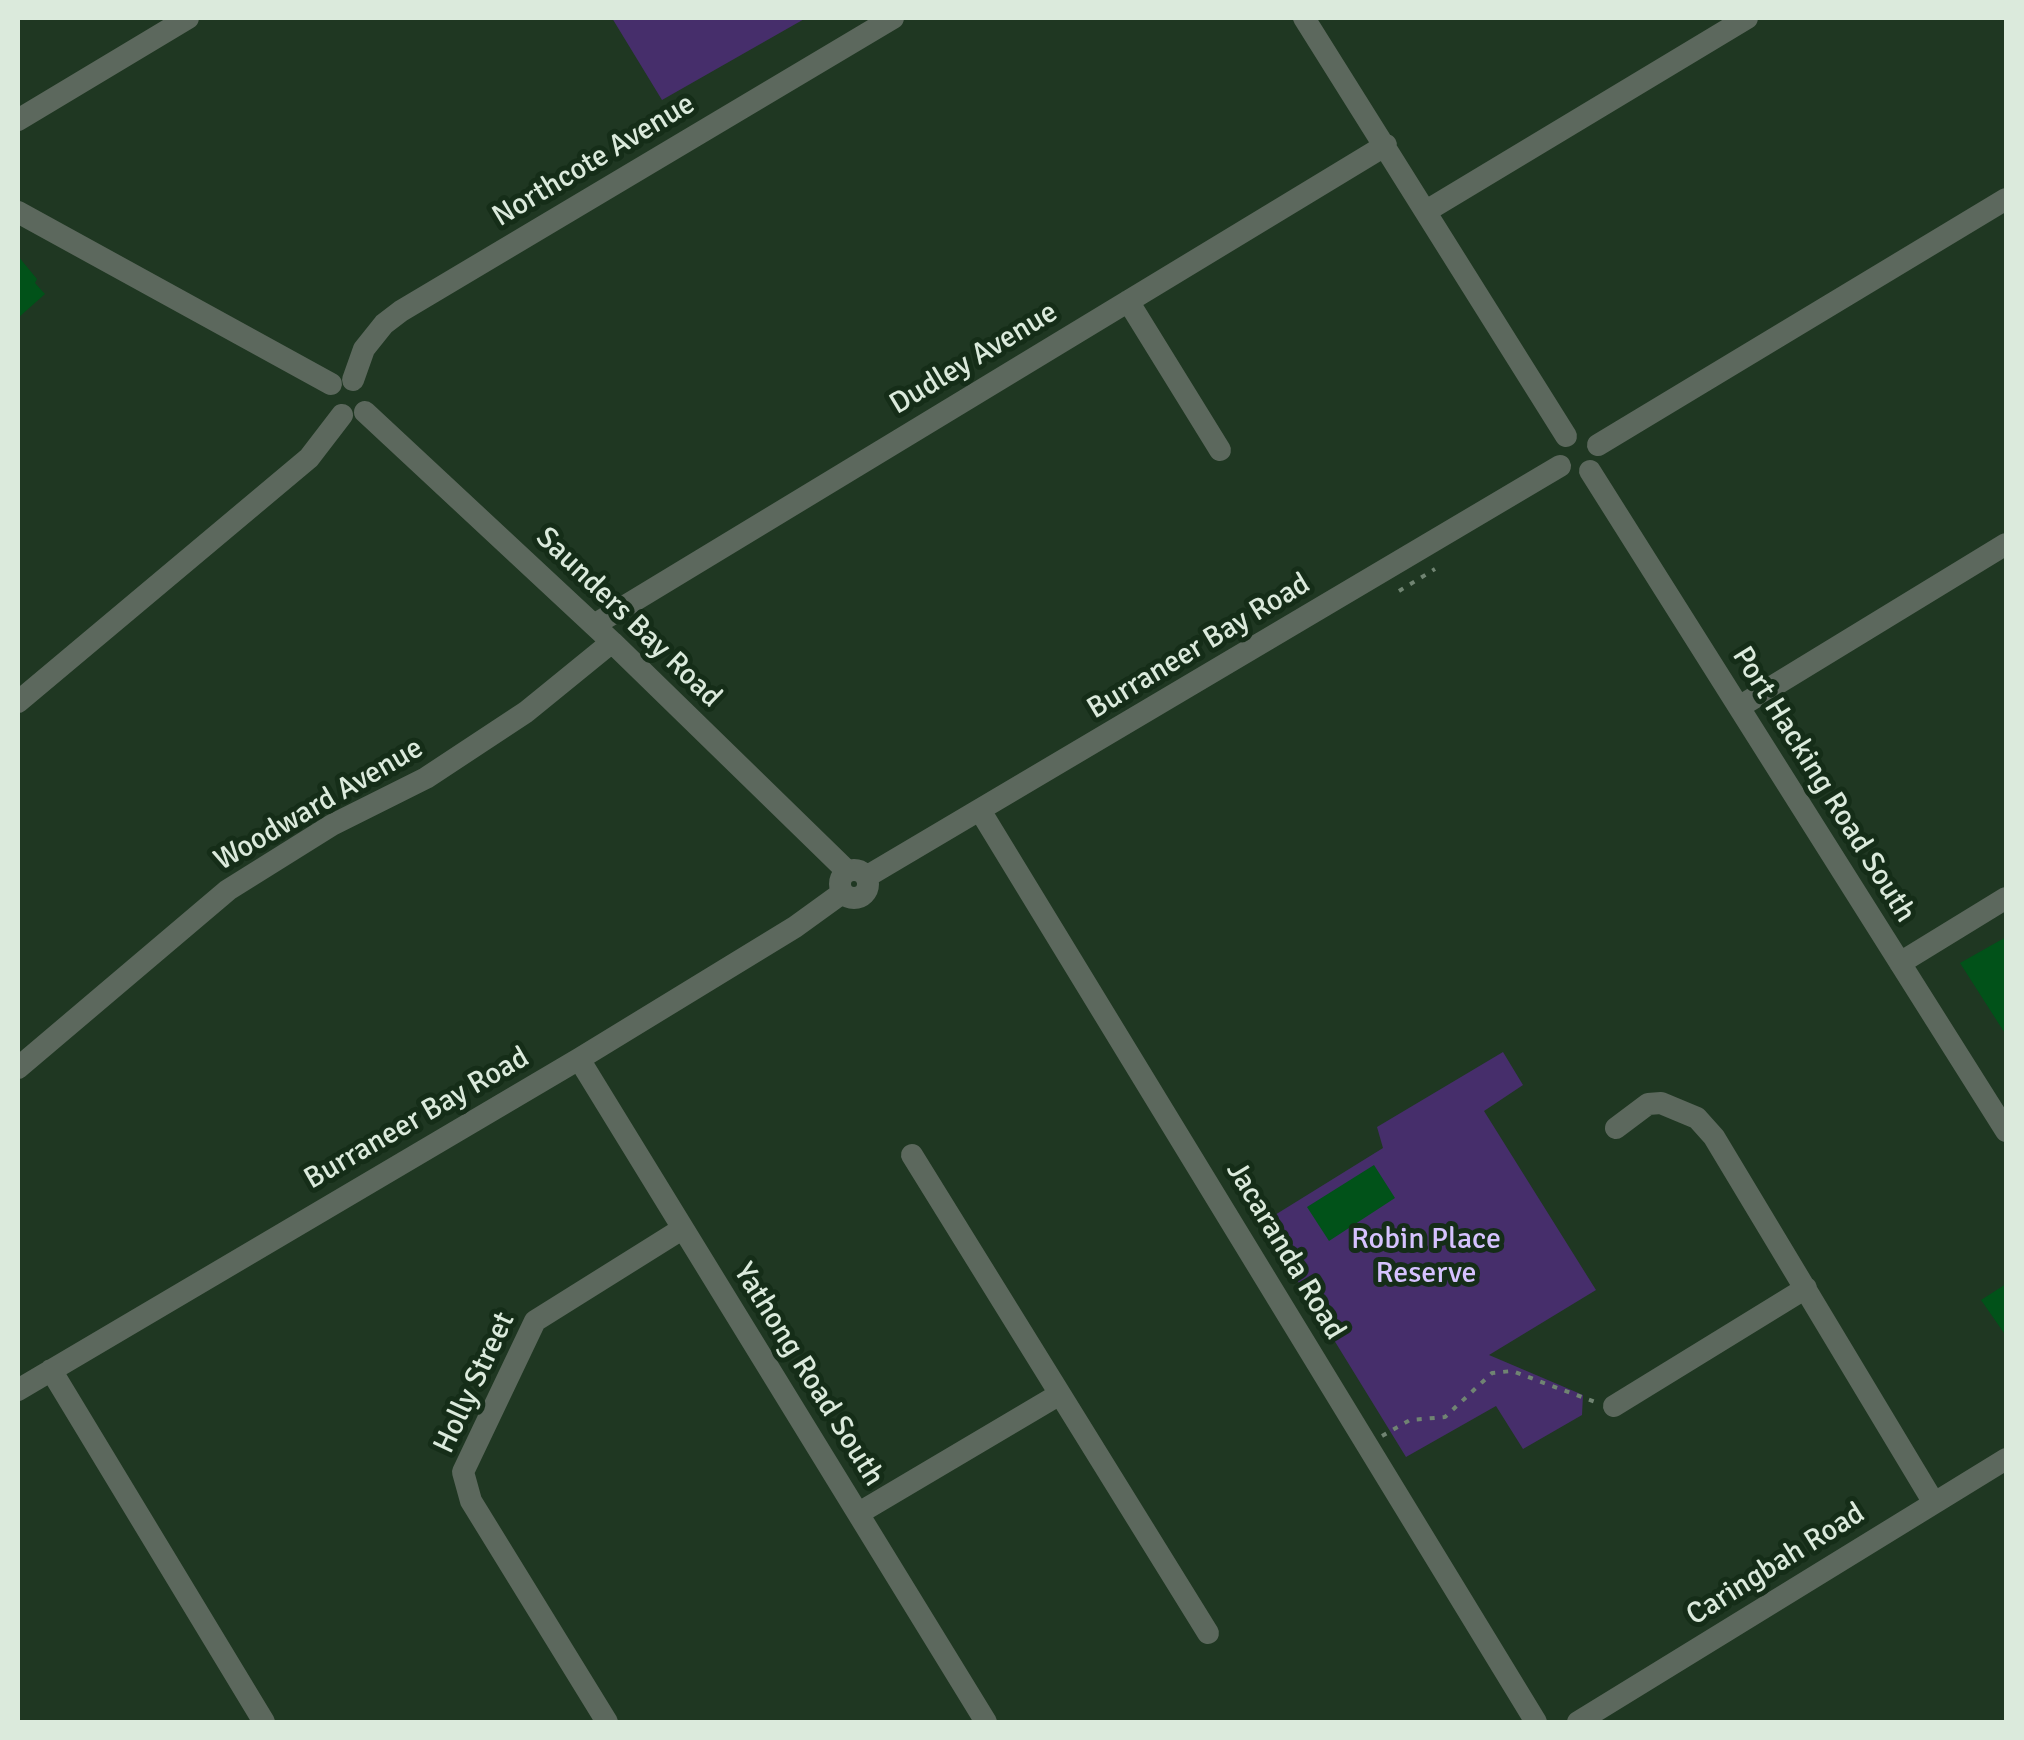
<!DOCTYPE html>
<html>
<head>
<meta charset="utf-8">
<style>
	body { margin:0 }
	#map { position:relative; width:2024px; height:1740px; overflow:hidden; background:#1f3722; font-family:Signika,sans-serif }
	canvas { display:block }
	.frame { position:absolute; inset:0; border:20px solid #dbeadc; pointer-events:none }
</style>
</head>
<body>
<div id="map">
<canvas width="2024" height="1740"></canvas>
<div class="frame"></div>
</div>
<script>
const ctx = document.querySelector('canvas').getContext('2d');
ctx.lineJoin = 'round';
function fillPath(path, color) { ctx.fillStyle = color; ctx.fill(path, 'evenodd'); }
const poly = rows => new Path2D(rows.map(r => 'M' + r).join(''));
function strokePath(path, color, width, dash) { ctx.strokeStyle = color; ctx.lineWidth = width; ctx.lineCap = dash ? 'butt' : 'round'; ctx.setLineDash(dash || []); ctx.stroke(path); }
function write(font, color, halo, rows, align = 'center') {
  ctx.font = font + ' Signika,sans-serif'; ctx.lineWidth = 10; ctx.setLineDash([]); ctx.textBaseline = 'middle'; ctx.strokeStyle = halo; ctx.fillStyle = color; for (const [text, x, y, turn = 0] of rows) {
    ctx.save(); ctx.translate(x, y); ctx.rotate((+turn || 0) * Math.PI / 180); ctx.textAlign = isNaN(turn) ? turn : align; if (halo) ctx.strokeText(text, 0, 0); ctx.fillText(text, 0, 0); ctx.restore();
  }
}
fillPath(poly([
	[612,18,806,18,662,100],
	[1503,1052,1523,1085,1484,1111,1596,1290,1489,1355,1583,1395,1582,1415,1523,1449,1496,1406,1406,1457,1262,1223,1383,1148,1377,1127]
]), '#462e6b');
fillPath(poly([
	[18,256,37,279,35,283,45,294,18,318],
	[2006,937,2006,1035,1960,963],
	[1374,1165,1395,1198,1329,1241,1307,1207],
	[2006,1284,2006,1336,1981,1300]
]), '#015219');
strokePath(poly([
	[1399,591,1435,569],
	[1382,1436,1410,1420,1445,1417,1492,1373,1512,1371,1595,1402]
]), '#708472', 4, [5, 8]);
strokePath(poly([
	[1304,18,1566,436],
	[18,120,188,18],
	[1428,210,1747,18],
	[18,212,331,384],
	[1128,301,1220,450],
	[353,380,364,349,384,324,401,311,893,18],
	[365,412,612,642,847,871],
	[1598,445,2006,199],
	[1590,471,2006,1131],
	[594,625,1386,145],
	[18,702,309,458,342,415],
	[1739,707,2006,544],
	[981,812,1536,1722],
	'840 884a14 14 0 1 1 28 0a14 14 0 1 1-28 0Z',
	[866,877,1560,466],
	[1900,963,2006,898],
	[579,1059,986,1722],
	[18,1068,228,890,332,825,426,778,526,712,612,642],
	[1616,1128,1648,1104,1661,1103,1697,1118,1714,1137,1934,1503],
	[912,1155,1060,1394],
	[51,1370,264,1722],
	[18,1390,579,1059,795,927,842,893],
	[1614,1406,1806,1288],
	[859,1513,1060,1394,1208,1633],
	[607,1722,471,1501,463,1472,535,1321,682,1229],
	[1578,1722,2006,1459]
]), '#5c685d', 22);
write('30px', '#dbeadc', '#152d18', [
	["Northcote Avenue",594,161,-31],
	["Dudley Avenue",974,359,-31],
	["Saunders Bay Road",628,618,44],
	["Burraneer Bay Road",1199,647,-31],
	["Port Hacking Road South",1823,785,58],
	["Woodward Avenue",319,805,-30],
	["Burraneer Bay Road",417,1119,-30],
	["Jacaranda Road",1285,1251,59],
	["Yathong Road South",808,1375,58],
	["Holly Street",475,1383,-65],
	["Caringbah Road",1776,1565,-32]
]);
write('30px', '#d6c2ff', '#152d18', [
	["Robin Place",1426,1240],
	["Reserve",1426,1274]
]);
</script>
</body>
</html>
